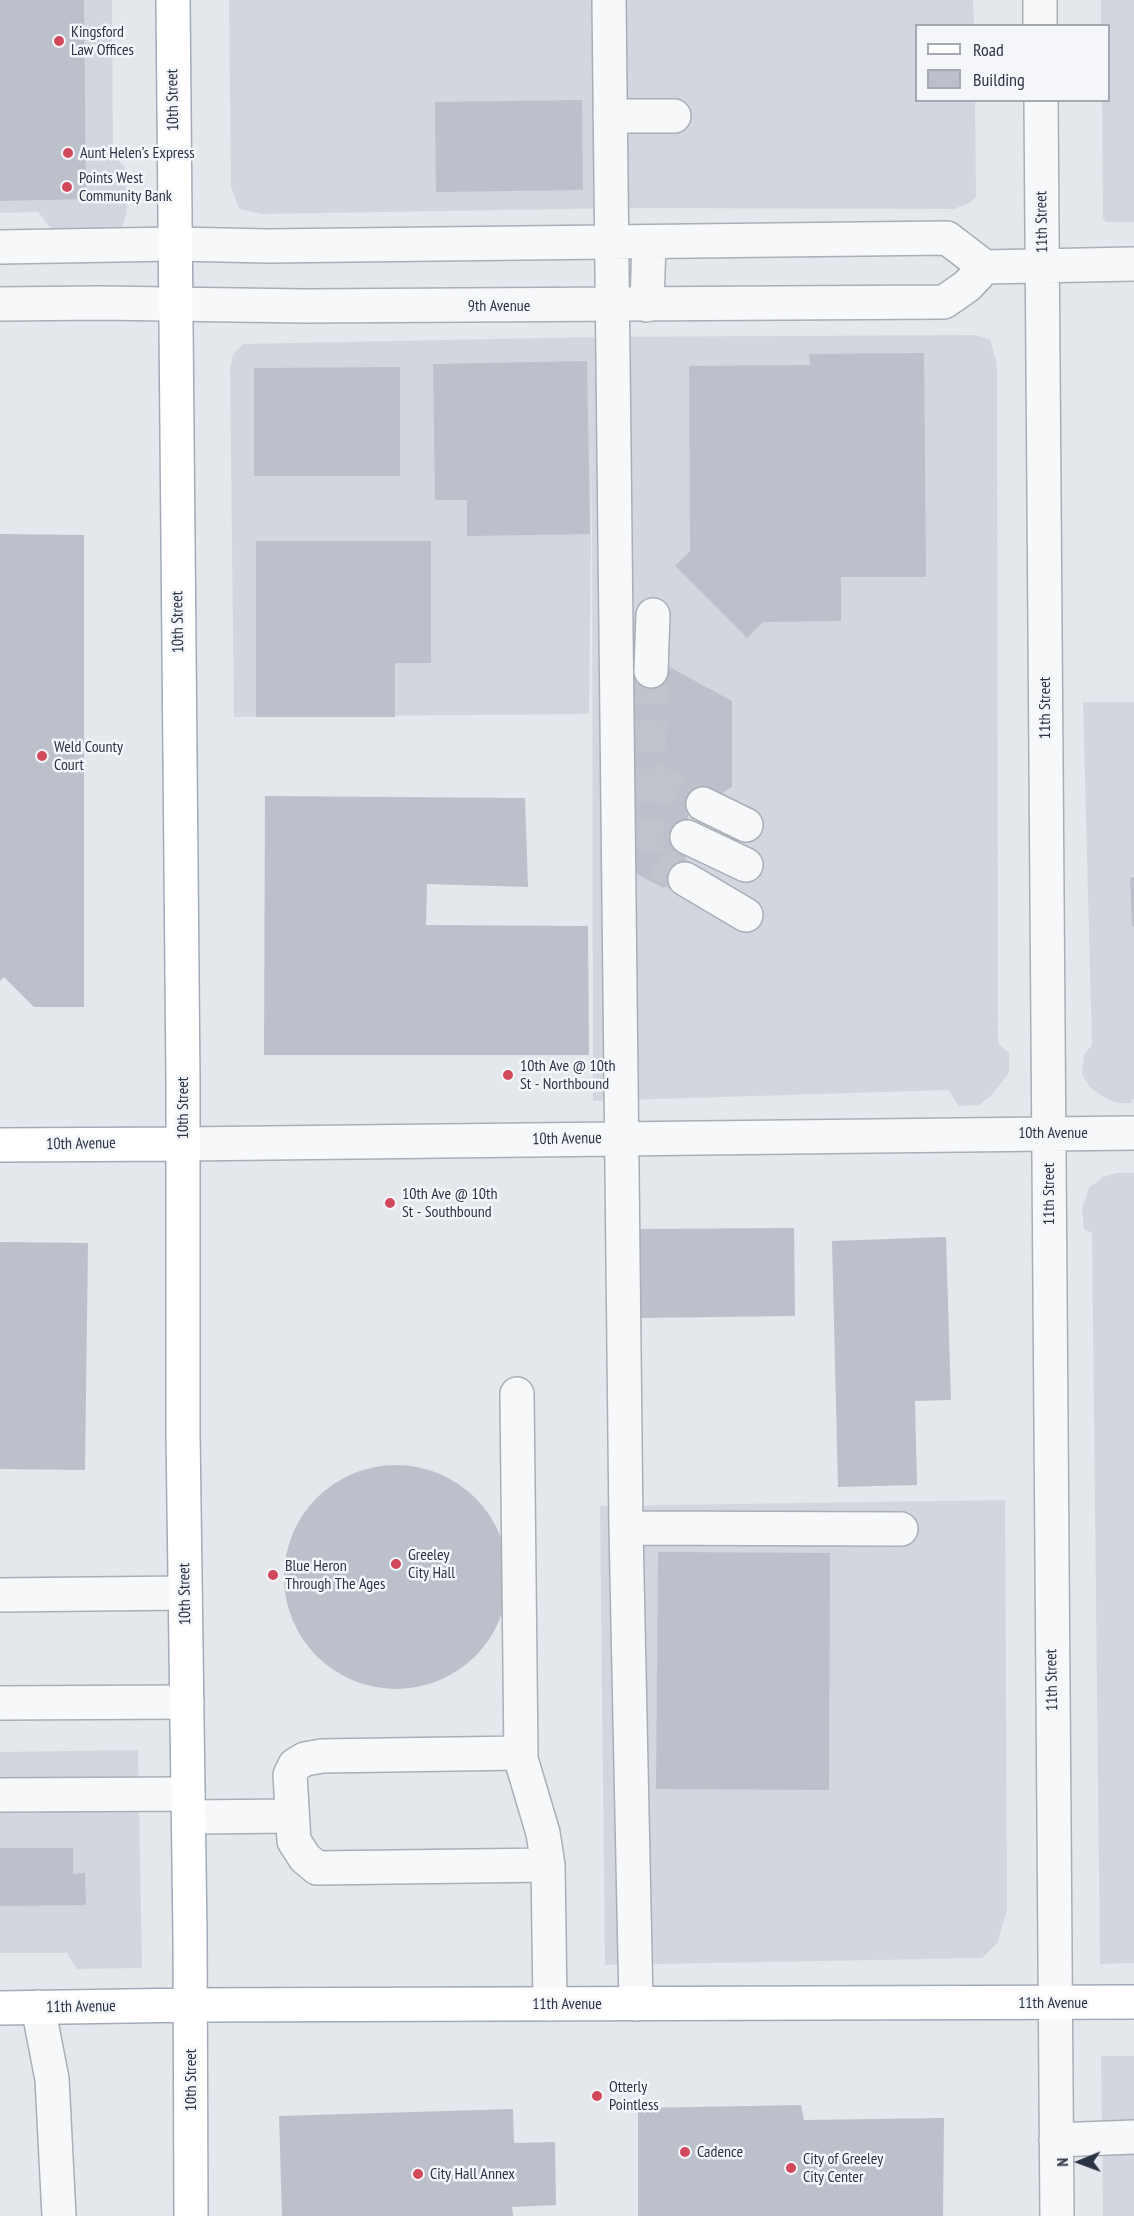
<!DOCTYPE html>
<html>
<head>
<meta charset="utf-8">
<style>
	body { margin:0 }
	#map { position:relative; width:1134px; height:2216px; overflow:hidden; background:#e4e7ec; font-family:"PT Sans Narrow",sans-serif }
	canvas { display:block }
	.legend { position:absolute; left:915px; top:24px; width:195px; height:78px; box-sizing:border-box; background:#f4f6f9; border:2px solid #a4a8b1; margin:0; padding:8px 10px; list-style:none; font-size:18px; color:#2b3445 }
	.legend li { display:flex; align-items:center; gap:12px; height:30px }
	.legend b { width:30px; border:2px solid #a4a8b1 }
	.north { position:absolute; left:1050px; top:2132px; width:60px; height:60px; -webkit-text-stroke:4px #f4f6f9; paint-order:stroke; rotate:269deg; font-size:16px; font-weight:700; line-height:24px; text-align:center; color:#2b3445 }
	.north::after { content:''; display:block; margin:auto; width:21px; height:27px; background:#2b3445; clip-path:polygon(50% 0,100% 100%,50% 72%,0 100%) }
</style>
</head>
<body>
<div id="map">
<canvas width="1134" height="2216"></canvas>
<ul class="legend">
<li><b style="height:8px;background:#fff"></b>Road</li>
<li><b style="height:16px;background:#bbc0ca"></b>Building</li>
</ul>
<div class="north">N</div>
</div>
<script>
const ctx = document.querySelector('canvas').getContext('2d');
ctx.lineJoin = 'round';
function fillPath(path, color) { ctx.fillStyle = color; ctx.fill(path, 'evenodd'); }
const poly = rows => new Path2D(rows.map(r => 'M' + r).join(''));
function strokePath(path, color, width, dash) { ctx.strokeStyle = color; ctx.lineWidth = width; ctx.lineCap = dash ? 'butt' : 'round'; ctx.setLineDash(dash || []); ctx.stroke(path); }
function write(font, color, halo, rows, align = 'center') {
  ctx.font = font + ' "PT Sans Narrow",sans-serif'; ctx.lineWidth = 5; ctx.setLineDash([]); ctx.textBaseline = 'middle'; ctx.strokeStyle = halo; ctx.fillStyle = color; for (const [text, x, y, turn = 0] of rows) {
    ctx.save(); ctx.translate(x, y); ctx.rotate((+turn || 0) * Math.PI / 180); ctx.textAlign = isNaN(turn) ? turn : align; if (halo) ctx.strokeText(text, 0, 0); ctx.fillText(text, 0, 0); ctx.restore();
  }
}
fillPath(poly([
	[0,0,112,0,113,155,125,167,127,212,122,227,110,233,59,238,38,212,0,213],
	[229,0,973,0,974,25,916,26,916,100,975,101,976,197,969,203,954,209,626,208,262,214,239,209,231,186],
	[1101,0,1134,0,1134,222,1106,222,1103,218,1102,101,1108,100,1108,26,1101,25],
	[975,335,990,339,997,364,998,1043,1009,1053,1009,1073,991,1096,979,1105,959,1106,948,1090,593,1101,592,443,589,714,234,717,230,369,233,355,243,344,592,337],
	[1083,702,1134,702,1134,1098,1131,1103,1116,1103,1102,1096,1091,1088,1082,1075,1084,1055,1092,1045],
	[1117,1173,1134,1173,1134,1963,1100,1964,1092,1233,1084,1229,1082,1208,1089,1188,1103,1177],
	[1005,1500,1007,1909,998,1942,982,1958,605,1965,600,1506],
	[138,1750,142,1968,77,1969,67,1953,0,1953,0,1752],
	[1101,2056,1134,2056,1134,2216,1103,2216]
]), '#d2d6de');
fillPath(poly([
	[0,0,84,0,86,199,0,201],
	[582,100,583,190,436,192,435,102],
	[924,353,926,577,841,577,841,621,763,622,747,638,675,566,690,551,689,366,810,365,809,354],
	[587,361,590,534,467,536,467,500,435,500,433,364],
	[400,367,400,476,254,476,254,368],
	[0,534,84,535,84,1007,34,1007,4,977,0,981],
	[256,541,431,541,431,663,395,663,395,717,256,717],
	[664,664,732,701,732,787,688,813,685,879,663,888,628,869,626,686],
	[265,796,525,798,528,887,427,884,426,925,588,926,589,1055,264,1055],
	[1134,877,1134,926,1132,926,1130,878],
	[794,1228,795,1316,639,1318,638,1229],
	[946,1237,951,1400,915,1401,917,1485,838,1487,832,1241],
	[0,1242,88,1243,85,1470,0,1469],
	'284 1577a112 112 0 1 1 224 0a112 112 0 1 1-224 0Z',
	[658,1552,830,1553,829,1790,656,1789],
	[0,1848,73,1848,73,1874,85,1873,86,1905,0,1906],
	[801,2105,804,2120,944,2118,943,2216,638,2216,638,2108],
	[513,2109,514,2143,555,2142,556,2205,512,2207,513,2216,282,2216,279,2116]
]), '#bbc0ca');
strokePath(poly([
	[651,671,647,854,685,879],
	[649,778,703,804]
]), '#bfc3cb', 33, [33, 16]);
const minor = poly([
	[609,0,626,1528,636,2004],
	[1040,0,1040,26],
	[1041,100,1057,2216],
	[610,116,674,116],
	[0,247,175,244,268,246,947,238,985,267,1134,264],
	[0,304,100,303,305,306,944,302,967,286,985,267],
	[647,305,649,242],
	[651,671,653,615],
	[703,804,746,825],
	[687,837,746,865],
	[685,879,746,915],
	[183,1144,1134,1133],
	[517,1394,521,1759,543,1833,548,1865,550,2004],
	[626,1528,901,1529],
	[0,1595,185,1593],
	[0,1703,187,1702],
	[521,1753,322,1756,305,1759,295,1765,290,1775,294,1841,305,1858,317,1868,548,1865],
	[0,1795,188,1794],
	[189,1817,292,1816],
	[38,2007,52,2079,59,2216],
	[1056,2140,1134,2137]
]);
const major = poly([
	[173,0,183,1081,183,1434,190,1935,191,2216],
	[0,1145,183,1144],
	[0,2008,191,2005,1134,2002]
]);
strokePath(minor, '#a9aeb7', 36);
strokePath(major, '#a3abb8', 36);
strokePath(minor, '#f7f8fa', 33);
strokePath(major, '#fff', 33);
for (const [x, y, r, color] of [
	[59,41,6,"#d1495b"],
	[68,153,6,"#d1495b"],
	[67,187,6,"#d1495b"],
	[42,756,6,"#d1495b"],
	[508,1075,6,"#d1495b"],
	[390,1203,6,"#d1495b"],
	[396,1564,6,"#d1495b"],
	[273,1575,6,"#d1495b"],
	[597,2096,6,"#d1495b"],
	[685,2152,6,"#d1495b"],
	[791,2168,6,"#d1495b"],
	[418,2174,6,"#d1495b"]
]) { const dot = new Path2D(); dot.arc(x, y, r, 0, 2 * Math.PI); ctx.fillStyle = color; ctx.fill(dot); strokePath(dot, '#f4f6f9', 2); }
write('16px', '#2b3445', '#f4f6f9', [
	["Kingsford",71,32],
	["Law Offices",71,50],
	["Aunt Helen’s Express",80,153],
	["Points West",79,178],
	["Community Bank",79,196],
	["Weld County",54,747],
	["Court",54,765],
	["10th Ave @ 10th",520,1066],
	["St - Northbound",520,1084],
	["10th Ave @ 10th",402,1194],
	["St - Southbound",402,1212],
	["Greeley",408,1555],
	["City Hall",408,1573],
	["Blue Heron",285,1566],
	["Through The Ages",285,1584],
	["Otterly",609,2087],
	["Pointless",609,2105],
	["Cadence",697,2152],
	["City of Greeley",803,2159],
	["City Center",803,2177],
	["City Hall Annex",430,2174]
], 'left');
write('16px', '#2b3445', '#f4f6f9', [
	["10th Street",173,100,-91],
	["11th Street",1042,222,-91],
	["9th Avenue",499,306],
	["10th Street",178,622,-91],
	["11th Street",1045,708,-90],
	["10th Street",183,1108,-90],
	["10th Avenue",1053,1133],
	["10th Avenue",567,1139,-1],
	["10th Avenue",81,1144,-1],
	["11th Street",1049,1194,-90],
	["10th Street",185,1594,-91],
	["11th Street",1052,1680,-91],
	["11th Avenue",1053,2003],
	["11th Avenue",567,2004],
	["11th Avenue",81,2007,-1],
	["10th Street",191,2080,-90]
]);
</script>
</body>
</html>
